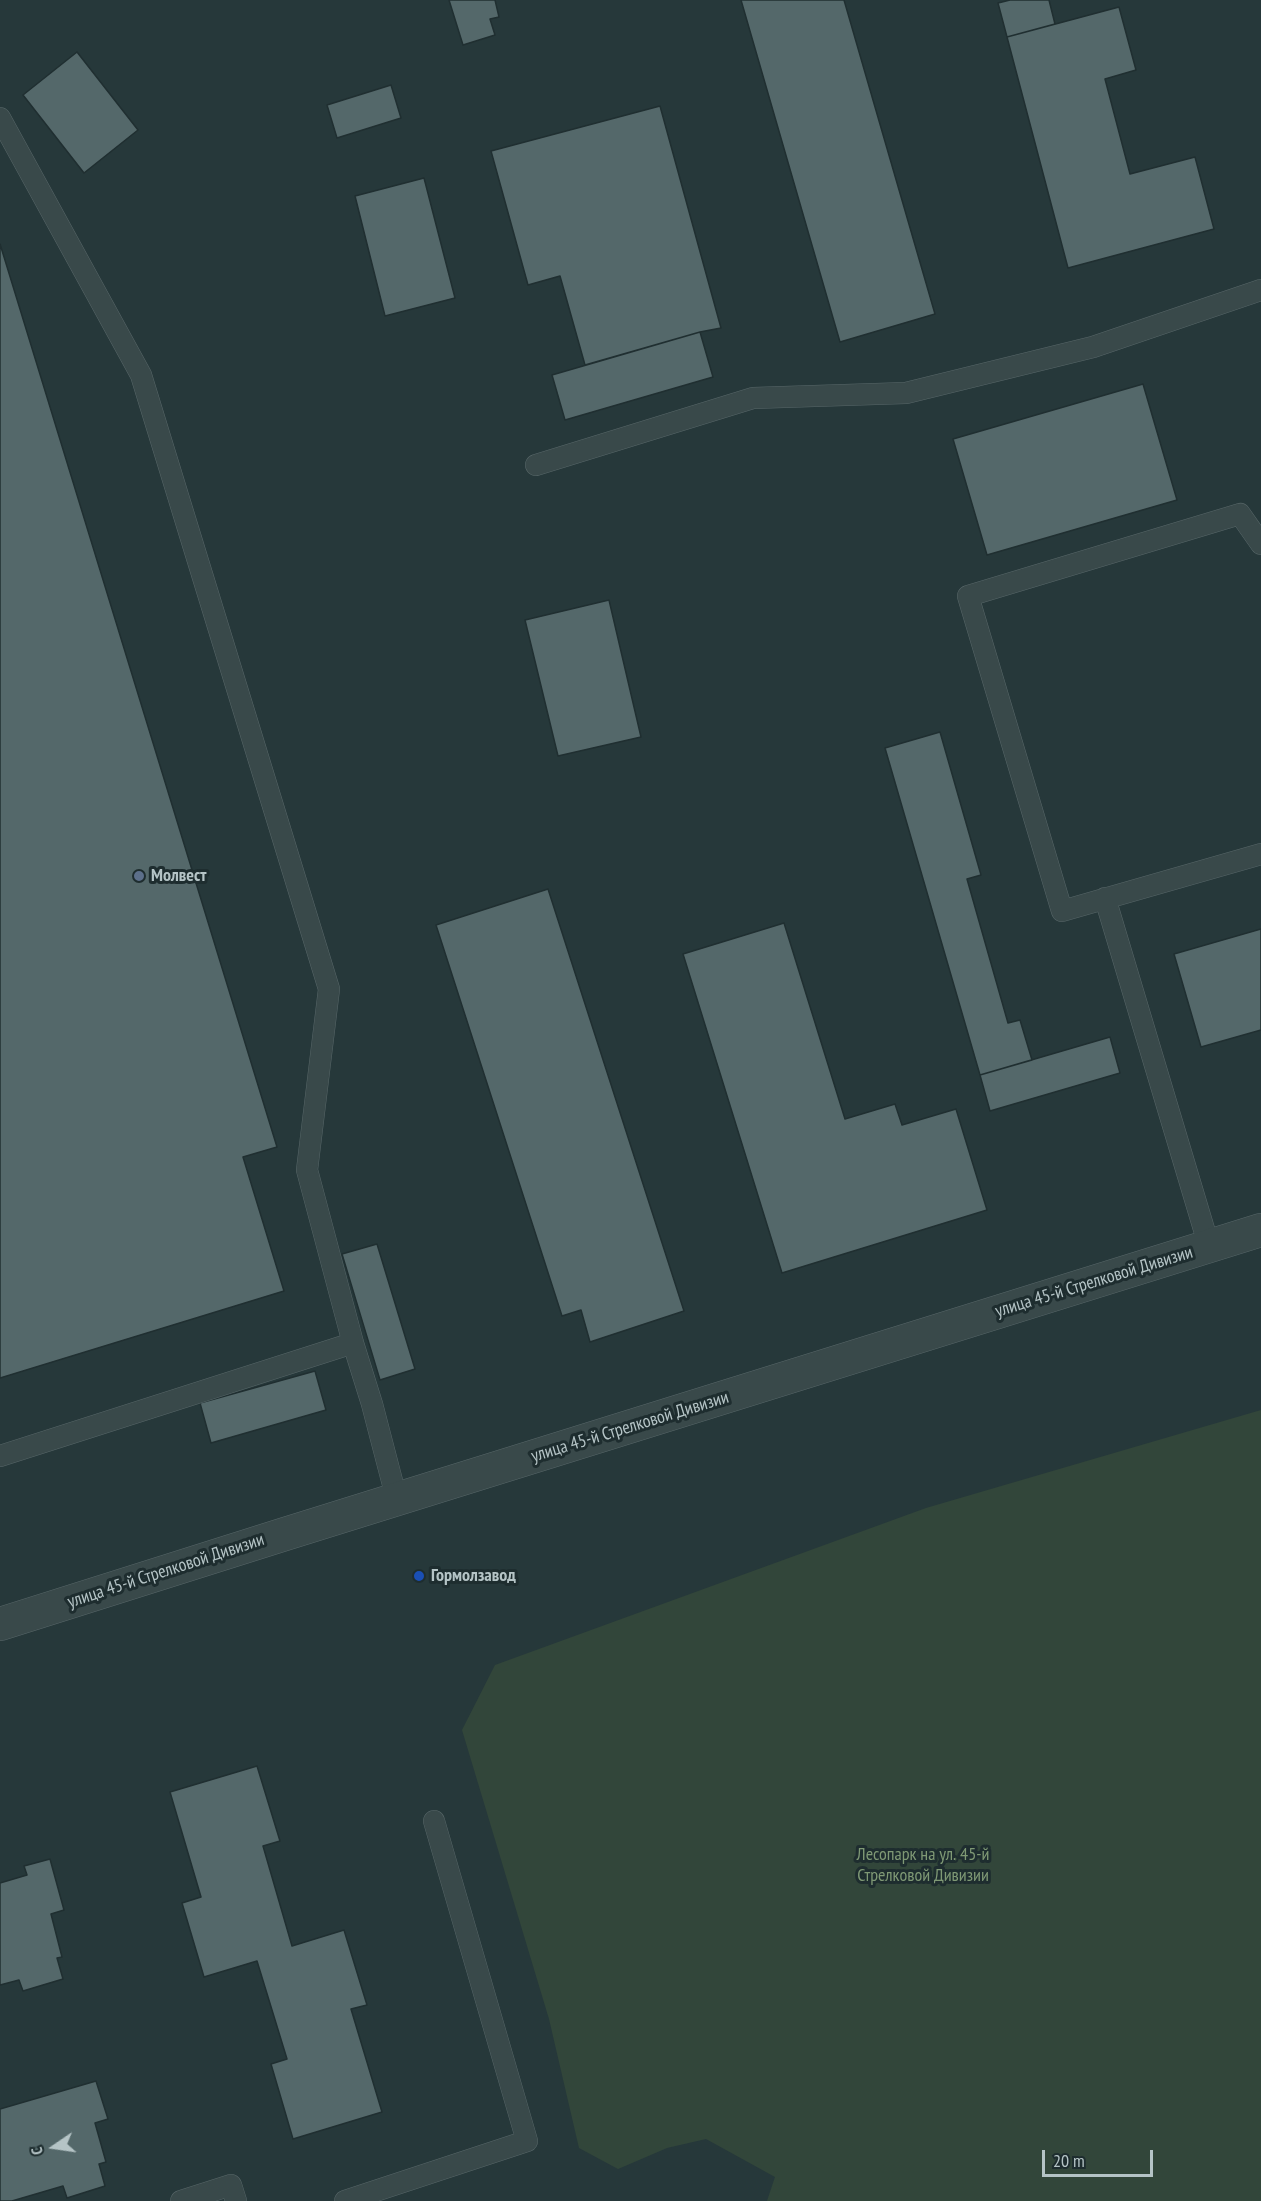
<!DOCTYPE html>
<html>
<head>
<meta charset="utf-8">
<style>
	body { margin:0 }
	#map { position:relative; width:1261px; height:2201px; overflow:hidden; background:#26383a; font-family:"PT Sans Narrow",sans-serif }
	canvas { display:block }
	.north { position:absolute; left:24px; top:2117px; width:60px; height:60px; -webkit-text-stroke:4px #1e2d2f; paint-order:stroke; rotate:257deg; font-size:16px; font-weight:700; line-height:24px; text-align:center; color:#b5c4c6 }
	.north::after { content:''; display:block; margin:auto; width:21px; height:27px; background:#b5c4c6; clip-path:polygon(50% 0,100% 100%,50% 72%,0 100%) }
	.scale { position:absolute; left:1042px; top:2150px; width:111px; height:27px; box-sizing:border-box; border:3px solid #b5c4c6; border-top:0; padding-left:8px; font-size:18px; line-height:21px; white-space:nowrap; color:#b5c4c6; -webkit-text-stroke:4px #1e2d2f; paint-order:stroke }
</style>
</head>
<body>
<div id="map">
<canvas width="1261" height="2201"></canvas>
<div class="north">С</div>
<div class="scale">20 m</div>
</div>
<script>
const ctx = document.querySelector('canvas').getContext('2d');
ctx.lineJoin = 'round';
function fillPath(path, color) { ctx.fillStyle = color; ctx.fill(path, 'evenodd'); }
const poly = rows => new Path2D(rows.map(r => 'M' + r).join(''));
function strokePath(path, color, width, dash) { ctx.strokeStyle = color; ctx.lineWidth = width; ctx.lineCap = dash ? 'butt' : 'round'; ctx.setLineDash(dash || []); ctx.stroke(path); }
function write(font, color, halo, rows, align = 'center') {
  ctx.font = font + ' "PT Sans Narrow",sans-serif'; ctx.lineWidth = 6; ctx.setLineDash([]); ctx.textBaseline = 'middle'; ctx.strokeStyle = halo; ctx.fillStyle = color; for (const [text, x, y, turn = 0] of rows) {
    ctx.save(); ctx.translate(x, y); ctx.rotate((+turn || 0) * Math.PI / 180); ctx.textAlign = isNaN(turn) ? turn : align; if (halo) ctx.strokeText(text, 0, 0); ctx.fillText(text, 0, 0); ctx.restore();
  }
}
fillPath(poly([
	[1261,1410,1261,2201,767,2201,775,2177,706,2139,667,2148,618,2169,579,2148,549,2019,462,1730,495,1665,926,1508]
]), '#32463a');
const building = poly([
	[449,0,495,0,499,17,490,19,495,35,463,45,449,0],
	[741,0,844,0,935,314,840,342,741,0],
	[1010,0,1049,0,1055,24,1007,37,998,3,1010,0],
	[1119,7,1136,70,1105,79,1130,174,1195,157,1214,229,1068,268,1007,37,1119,7],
	[77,52,138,130,84,173,23,95,77,52],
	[391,85,401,118,337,138,327,105,391,85],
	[660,106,721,328,700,332,585,365,560,276,528,285,491,151,660,106],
	[424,178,455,298,385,316,355,196,424,178],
	[0,244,277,1147,243,1157,284,1291,0,1378,0,244],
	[700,332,713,377,565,420,552,375,700,332],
	[1143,384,1177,500,987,555,953,439,1143,384],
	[609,600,641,737,558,756,525,620,609,600],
	[940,732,981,875,967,879,1008,1023,1020,1020,1032,1060,980,1075,885,748,940,732],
	[548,889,684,1311,590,1342,581,1310,562,1316,436,925,548,889],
	[784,923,845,1119,895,1104,902,1125,956,1109,987,1210,782,1273,683,954,784,923],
	[1261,929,1261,1030,1201,1047,1174,954,1261,929],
	[1110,1037,1120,1073,990,1111,980,1075,1110,1037],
	[377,1244,415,1369,380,1380,342,1254,377,1244],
	[315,1371,326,1410,211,1443,200,1403,315,1371],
	[257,1766,280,1841,263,1846,292,1946,344,1930,367,2005,351,2009,382,2112,293,2139,271,2064,287,2059,257,1961,204,1977,182,1903,201,1897,170,1792,257,1766],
	[50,1859,64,1910,51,1914,62,1957,57,1958,63,1979,23,1991,19,1980,0,1985,0,1883,27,1875,24,1866,50,1859],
	[96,2081,108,2119,95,2123,106,2162,99,2164,105,2186,67,2198,63,2186,12,2201,0,2201,0,2109,96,2081]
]);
fillPath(building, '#54686a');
strokePath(building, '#202f31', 1.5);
const service = poly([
	[0,118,141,375,329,989,307,1170,353,1343,372,1404,397,1500],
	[536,465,753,398,906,393,1093,347,1261,290],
	[1261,544,1240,514,968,596,1062,911,1261,854],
	[1105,898,1209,1246],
	[0,1456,353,1343],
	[181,2201,231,2185,236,2201],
	[345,2201,527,2141,434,1821]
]);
const tertiary = poly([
	[0,1624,285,1534,1261,1230]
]);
strokePath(service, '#576668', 22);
strokePath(tertiary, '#576668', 34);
strokePath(service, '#39494a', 21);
strokePath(tertiary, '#39494a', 33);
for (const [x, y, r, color] of [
	[139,876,6,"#5c6f8a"],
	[419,1576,6,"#1a4fb4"]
]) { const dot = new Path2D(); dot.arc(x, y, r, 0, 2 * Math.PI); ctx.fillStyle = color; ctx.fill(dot); strokePath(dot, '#1e2d2f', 2); }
write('bold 18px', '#b5c4c6', '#1e2d2f', [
	["Молвест",151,876],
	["Гормолзавод",431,1576]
], 'left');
write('18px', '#b5c4c6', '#1e2d2f', [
	["улица 45-й Стрелковой Дивизии",1094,1282,-17],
	["улица 45-й Стрелковой Дивизии",630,1427,-17],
	["улица 45-й Стрелковой Дивизии",166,1571,-18]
]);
write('18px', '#7f9975', '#1e2d2f', [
	["Лесопарк на ул. 45-й",923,1855],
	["Стрелковой Дивизии",923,1876]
]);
</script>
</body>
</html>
